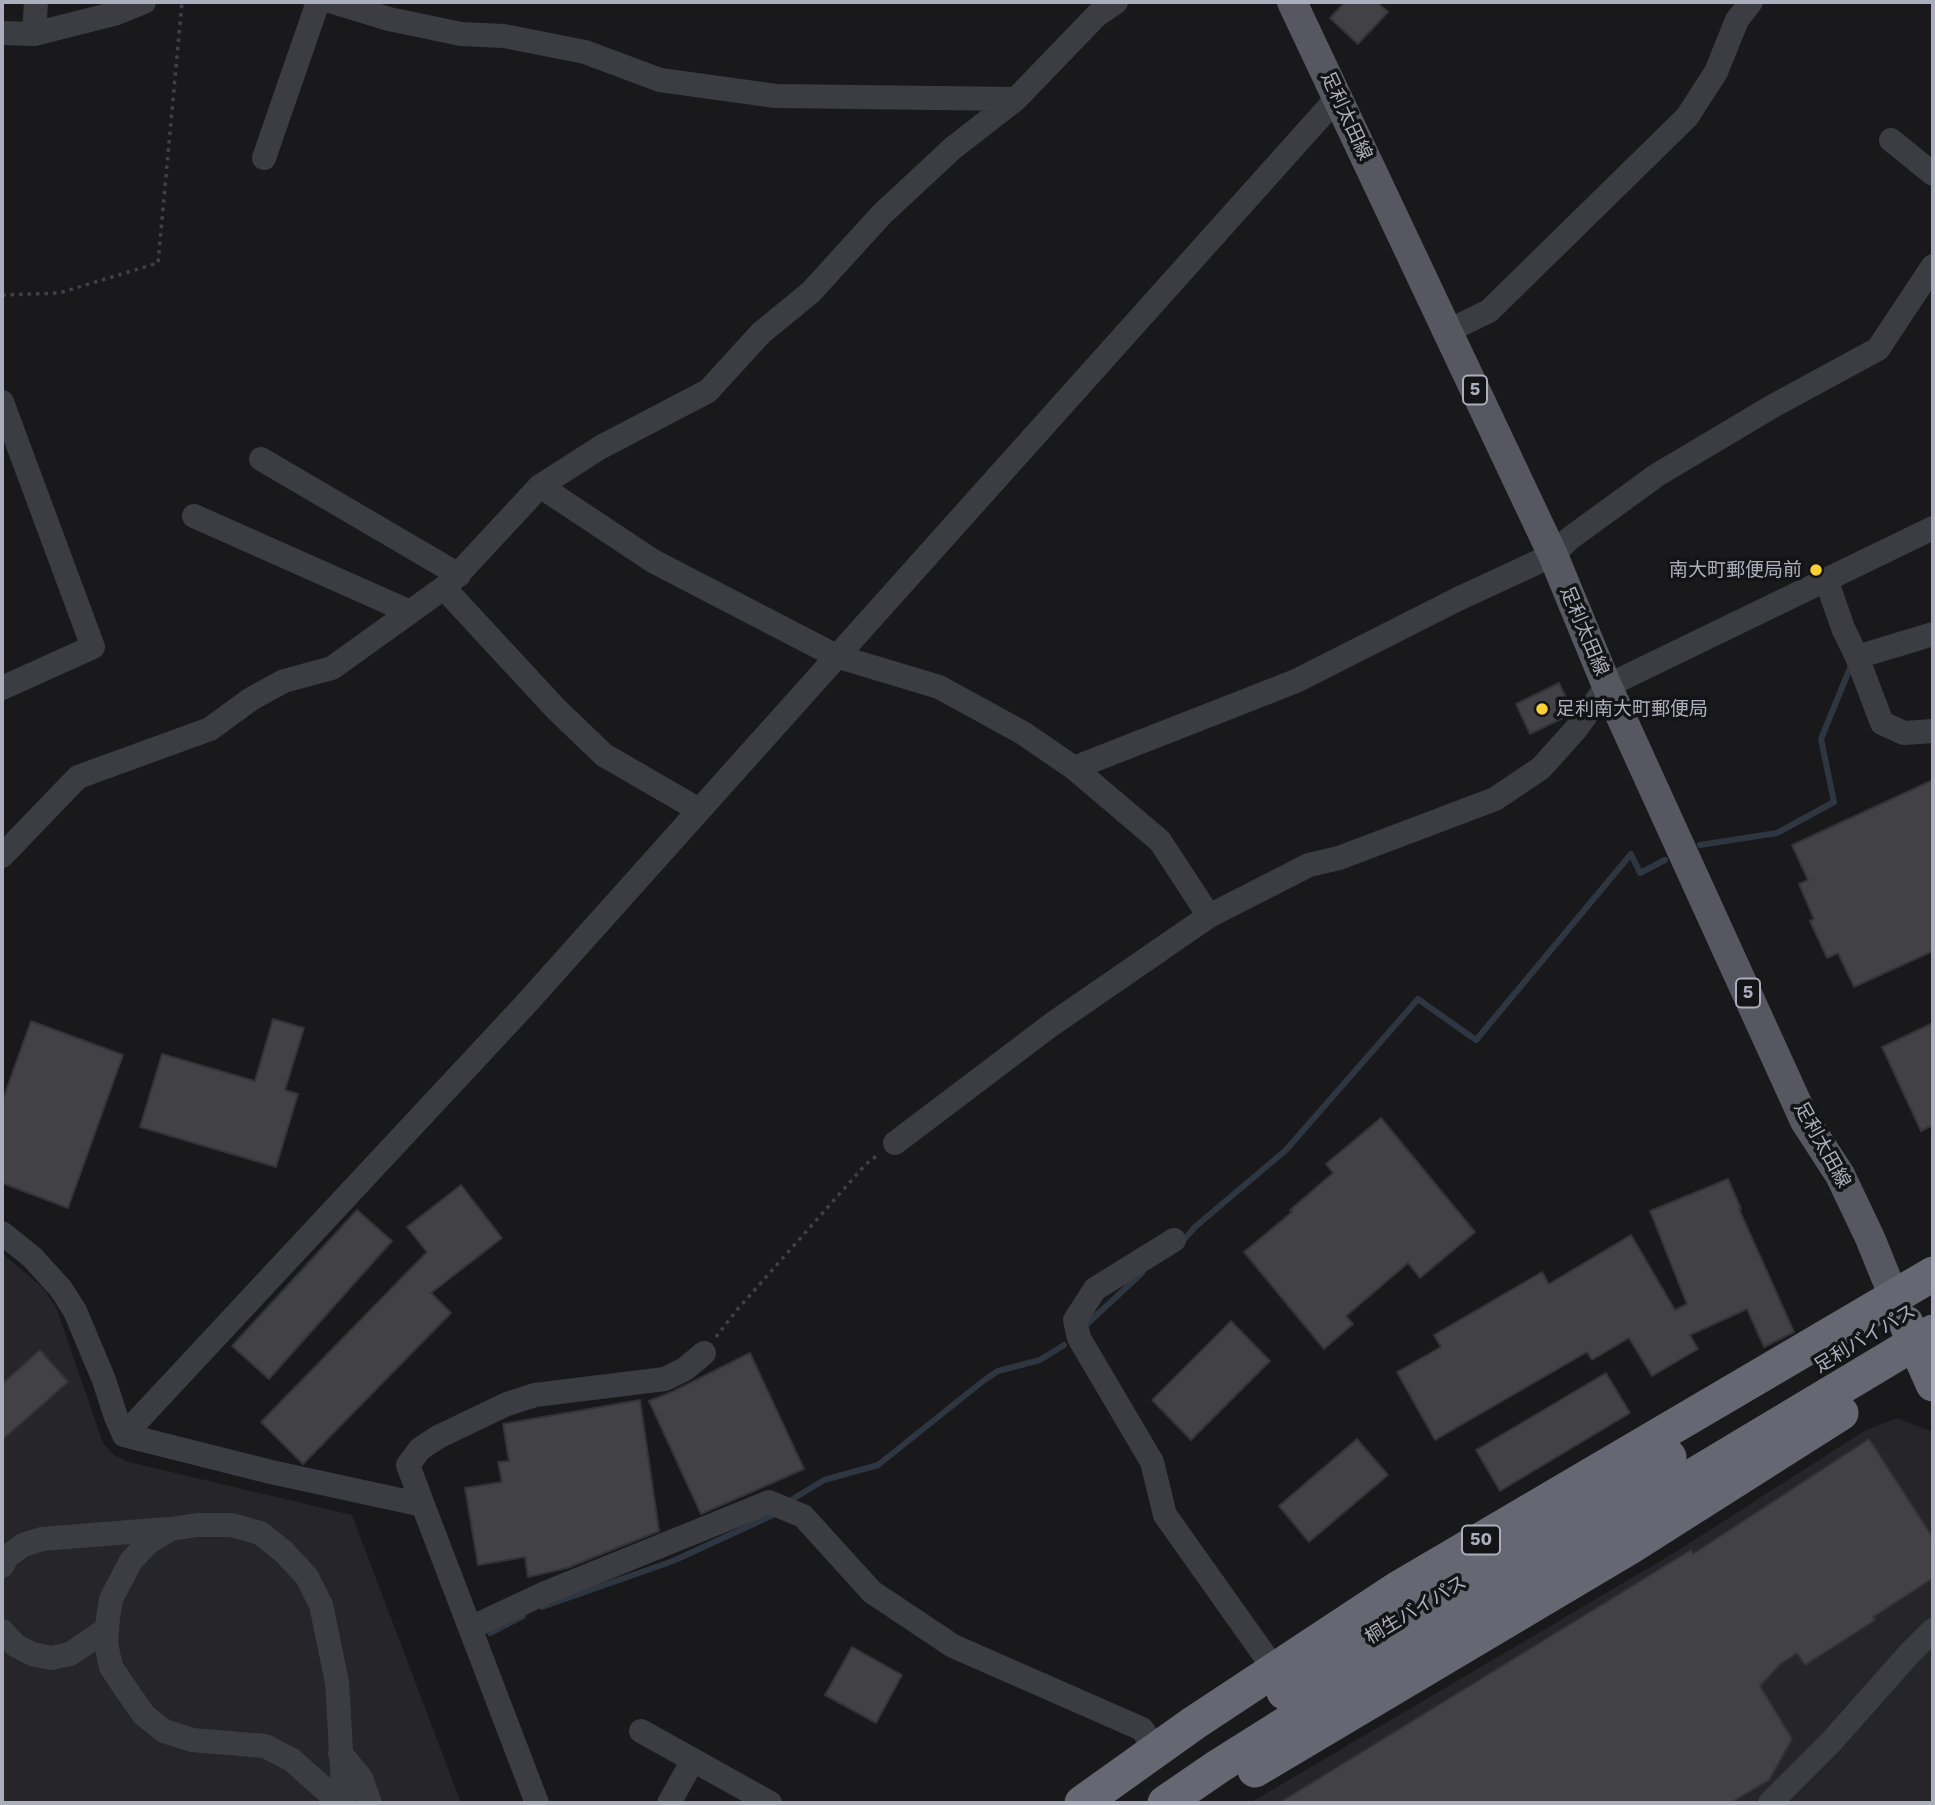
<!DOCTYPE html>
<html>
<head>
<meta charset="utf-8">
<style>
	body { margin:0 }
	#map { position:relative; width:1935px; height:1805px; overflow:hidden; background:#19191c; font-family:"Work Sans",sans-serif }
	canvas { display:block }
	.frame { position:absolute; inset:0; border:4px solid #abaebc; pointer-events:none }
</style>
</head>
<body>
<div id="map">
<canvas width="1935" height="1805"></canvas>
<div class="frame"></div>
</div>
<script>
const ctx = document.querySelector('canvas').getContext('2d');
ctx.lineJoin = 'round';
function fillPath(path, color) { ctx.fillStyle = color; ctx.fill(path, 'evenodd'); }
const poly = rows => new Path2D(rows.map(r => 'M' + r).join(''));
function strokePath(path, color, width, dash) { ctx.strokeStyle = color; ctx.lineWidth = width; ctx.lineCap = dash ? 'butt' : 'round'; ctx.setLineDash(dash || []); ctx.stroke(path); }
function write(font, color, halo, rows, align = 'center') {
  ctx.font = font + ' "Work Sans","Noto Sans JP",sans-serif'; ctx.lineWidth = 7; ctx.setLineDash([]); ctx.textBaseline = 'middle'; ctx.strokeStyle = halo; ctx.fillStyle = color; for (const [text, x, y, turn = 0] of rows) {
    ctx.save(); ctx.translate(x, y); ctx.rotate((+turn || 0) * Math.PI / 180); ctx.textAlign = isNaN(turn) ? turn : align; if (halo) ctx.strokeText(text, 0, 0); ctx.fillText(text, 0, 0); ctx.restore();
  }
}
fillPath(poly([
	[2,1253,43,1288,56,1307,103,1443,114,1455,129,1462,352,1515,461,1803,2,1803],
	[1897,1418,1933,1432,1933,1803,1250,1803,1674,1553,1864,1431]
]), '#262529');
strokePath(poly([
	[1700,845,1777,833,1834,802,1821,739,1850,668],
	[1181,1243,1195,1227,1286,1150,1418,999,1476,1040,1631,854,1640,873,1665,860],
	[1087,1324,1142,1273],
	[788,1502,824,1480,878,1465,983,1381,998,1371,1040,1360,1064,1345],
	[542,1607,673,1561,773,1515],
	[490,1633,523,1616]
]), '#2e3641', 6);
const building = poly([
	[1345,2,1377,2,1388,12,1358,44,1330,18,1345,2],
	[1559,683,1570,706,1562,711,1565,717,1530,734,1516,704,1559,683],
	[1933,780,1933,951,1854,987,1838,953,1827,958,1810,921,1814,919,1799,884,1808,880,1792,845,1933,780],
	[273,1019,304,1028,285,1090,298,1094,276,1167,140,1127,162,1054,255,1081,273,1019],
	[31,1021,123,1055,68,1208,2,1183,2,1102,31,1021],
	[1933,1023,1933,1125,1921,1131,1882,1047,1933,1023],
	[1381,1118,1475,1232,1420,1278,1408,1263,1346,1316,1353,1324,1324,1349,1244,1252,1292,1212,1290,1210,1333,1173,1326,1164,1381,1118],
	[1728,1179,1741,1209,1739,1209,1794,1332,1764,1347,1747,1309,1690,1335,1698,1349,1652,1376,1629,1338,1592,1360,1587,1352,1435,1440,1397,1372,1441,1347,1434,1335,1542,1272,1549,1284,1631,1235,1675,1310,1687,1304,1650,1211,1728,1179],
	[461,1185,502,1238,431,1293,451,1313,303,1464,261,1422,427,1252,407,1227,461,1185],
	[357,1210,392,1241,269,1379,232,1346,357,1210],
	[1231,1321,1270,1361,1191,1440,1152,1400,1231,1321],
	[40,1350,68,1382,2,1440,2,1384,40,1350],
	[750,1353,804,1469,701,1514,649,1401,672,1392,750,1353],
	[1606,1373,1630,1413,1500,1491,1476,1450,1606,1373],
	[640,1400,659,1531,567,1568,528,1577,525,1557,478,1565,465,1488,502,1482,498,1462,509,1461,503,1424,640,1400],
	[1357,1439,1388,1475,1309,1542,1279,1506,1357,1439],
	[1869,1439,1933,1538,1933,1578,1873,1617,1875,1620,1805,1665,1797,1653,1780,1664,1760,1686,1792,1739,1769,1780,1730,1803,1279,1803,1691,1550,1693,1554,1869,1439],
	[852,1647,902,1675,876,1723,825,1695,852,1647]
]);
fillPath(building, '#414146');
strokePath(building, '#343338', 2);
strokePath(poly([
	[2,295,59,293,158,263,182,2],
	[716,1337,736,1311,866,1164,878,1155]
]), '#404148', 3.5, [3.5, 5]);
strokePath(poly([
	[333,2,389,19,461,34,504,36,585,52,660,80,776,96,1016,99],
	[2,33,34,34,117,13,144,2],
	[34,34,36,2],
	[1891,140,1933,174],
	[264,158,318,2],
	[1448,331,1489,311,1687,117,1716,72,1737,20,1751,2],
	[2,402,93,647,2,688],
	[261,459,459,575],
	[540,486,653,561,836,656,939,687,1023,733,1074,768,1160,841,1209,916],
	[194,516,410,612],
	[1826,579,1843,628,1857,657,1882,723,1904,733,1933,731],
	[444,588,556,709,604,755,699,810],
	[1857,657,1933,634],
	[1074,768,1296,681,1458,599,1553,555,1569,539,1657,475,1773,406,1878,349,1933,266],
	[2,856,78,777,210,729,251,699,284,681,332,668,449,584,540,486,601,447,708,391,761,333,811,292,882,214,953,148,1016,99,1097,15,1116,2],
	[895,1143,1051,1025,1209,916,1309,865,1339,858,1495,799,1541,768,1576,729,1607,686,1933,528],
	[2,1233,32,1257,61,1289,75,1311,104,1380,116,1417,124,1435,271,1472,423,1505,537,1803],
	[1174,1240,1095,1289,1075,1320,1079,1338,1152,1462,1165,1515,1275,1670],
	[124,1435,524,1006,1338,97],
	[423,1505,408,1465,420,1449,438,1437,507,1404,535,1395,665,1379,685,1369,704,1353],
	[2,1566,7,1557,23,1545,42,1539,167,1529],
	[470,1628,545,1593,769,1502,803,1516,872,1592,953,1646,1142,1729,1156,1750],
	[2,1631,15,1645,32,1654,51,1658,70,1654,107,1629],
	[641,1731,693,1760],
	[340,1753,361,1778,370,1803],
	[340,1803,292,1760,265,1746,192,1740,164,1731,144,1715,125,1688,111,1667,106,1643,108,1618,111,1599,131,1561,149,1542,171,1529,197,1525,232,1525,260,1533,284,1552,307,1577,321,1605,337,1682,344,1803],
	[669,1803,693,1760,770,1803],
	[1770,1803,1831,1742,1909,1654,1933,1630]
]), '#3c3c43', 24);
strokePath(poly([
	[1292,2,1553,555,1607,686,1805,1121,1840,1175,1870,1238,1894,1297]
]), '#565760', 30);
strokePath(poly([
	[1906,1323,1933,1384],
	[1284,1692,1669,1457],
	[1255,1770,1630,1547,1841,1413],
	[1082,1803,1194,1723,1397,1589,1933,1274],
	[1165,1803,1219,1766,1419,1640,1933,1332]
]), '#666772', 35);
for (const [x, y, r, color] of [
	[1816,570,7,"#fad133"],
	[1542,709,7,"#fad133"]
]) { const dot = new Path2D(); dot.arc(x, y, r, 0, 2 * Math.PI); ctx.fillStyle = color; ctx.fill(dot); strokePath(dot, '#141417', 2.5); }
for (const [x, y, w] of [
	[1475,390,24],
	[1748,993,24],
	[1481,1540,38]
]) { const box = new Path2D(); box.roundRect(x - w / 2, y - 14.5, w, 29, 5); ctx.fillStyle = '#141417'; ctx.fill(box); strokePath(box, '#abaebc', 2); }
write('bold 18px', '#abaebc', null, [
	["5",1475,390],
	["5",1748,993],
	["50",1481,1540]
]);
write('19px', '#abaebc', '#141417', [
	["足利太田線",1346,116,65],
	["足利太田線",1584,631,67],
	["足利太田線",1822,1145,61],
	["足利バイパス",1865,1339,-31],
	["桐生バイパス",1416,1610,-31]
]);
write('19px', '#abaebc', '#141417', [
	["南大町郵便局前",1802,570],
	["足利南大町郵便局",1556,709,"left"]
], 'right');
</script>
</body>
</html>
